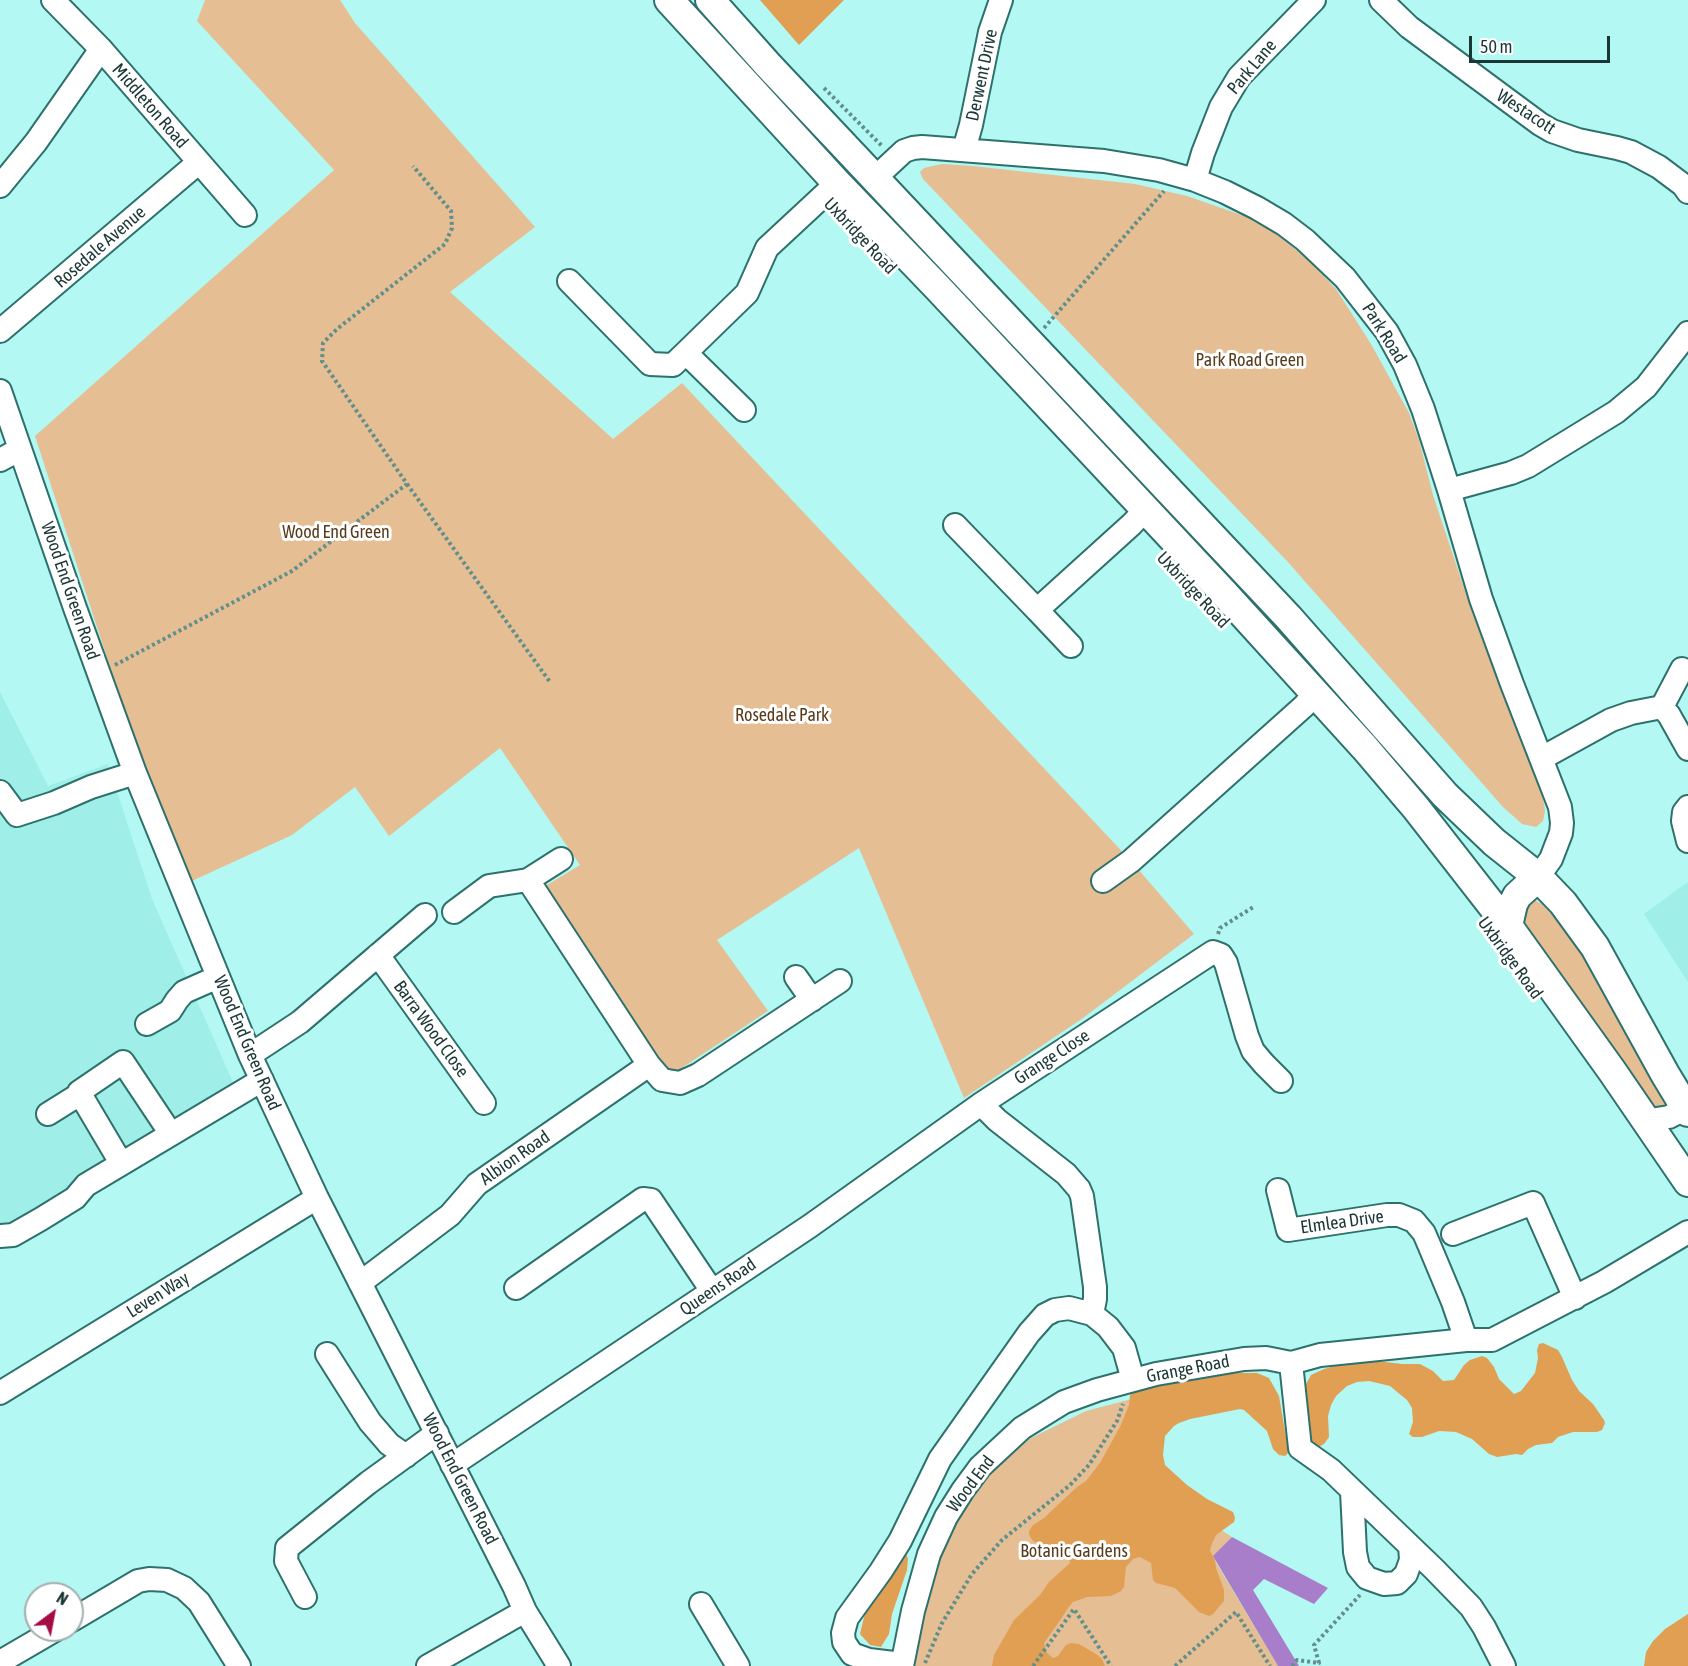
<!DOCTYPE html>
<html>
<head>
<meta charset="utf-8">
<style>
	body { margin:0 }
	#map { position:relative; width:1688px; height:1666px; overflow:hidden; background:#b3f8f2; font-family:"Asap Condensed",sans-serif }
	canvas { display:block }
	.north { position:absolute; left:24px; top:1582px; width:60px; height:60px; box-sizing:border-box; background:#fff; border:2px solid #a4afae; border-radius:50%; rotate:32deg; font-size:16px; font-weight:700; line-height:24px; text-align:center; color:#1b3735 }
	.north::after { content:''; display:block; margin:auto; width:21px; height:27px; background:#a50d44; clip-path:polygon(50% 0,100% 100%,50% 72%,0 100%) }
	.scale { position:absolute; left:1469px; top:36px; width:141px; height:27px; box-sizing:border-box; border:3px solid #1b3735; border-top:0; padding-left:8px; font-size:18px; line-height:21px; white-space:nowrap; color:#1b3735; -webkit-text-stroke:4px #fff; paint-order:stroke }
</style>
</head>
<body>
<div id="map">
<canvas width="1688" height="1666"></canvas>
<div class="north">N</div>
<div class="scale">50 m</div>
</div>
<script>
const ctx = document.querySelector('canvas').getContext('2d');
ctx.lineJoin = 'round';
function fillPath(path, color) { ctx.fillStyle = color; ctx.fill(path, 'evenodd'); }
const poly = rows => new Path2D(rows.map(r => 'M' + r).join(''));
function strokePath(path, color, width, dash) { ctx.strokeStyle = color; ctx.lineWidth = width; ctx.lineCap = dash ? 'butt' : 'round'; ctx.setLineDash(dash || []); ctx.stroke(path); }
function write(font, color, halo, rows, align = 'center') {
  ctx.font = font + ' "Asap Condensed",sans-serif'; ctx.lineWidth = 6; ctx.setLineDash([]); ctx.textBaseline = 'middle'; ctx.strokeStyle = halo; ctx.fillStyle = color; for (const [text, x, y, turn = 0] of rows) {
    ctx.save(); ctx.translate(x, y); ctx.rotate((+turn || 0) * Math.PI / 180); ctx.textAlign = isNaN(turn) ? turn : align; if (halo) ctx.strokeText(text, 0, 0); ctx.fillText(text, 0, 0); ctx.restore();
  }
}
fillPath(poly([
	[0,692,48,786,108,764,152,899,243,1105,0,1241],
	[1688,882,1688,982,1644,914]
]), '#9feee7');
fillPath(poly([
	[205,0,340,0,355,23,535,227,450,292,613,439,682,383,1131,861,1194,934,1083,1018,964,1098,859,848,717,940,768,1011,671,1075,544,887,580,865,500,748,389,836,355,787,292,835,181,886,35,436,334,170,197,21],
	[942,164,973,166,1135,184,1187,196,1253,219,1281,237,1309,261,1336,289,1371,344,1409,413,1419,440,1433,495,1473,615,1543,797,1545,811,1543,821,1536,827,1522,824,1503,807,1287,561,923,179,920,172,924,168],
	[1534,900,1542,904,1562,926,1578,948,1618,1016,1668,1106,1656,1110,1527,927,1522,915,1528,902],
	[1151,1394,1139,1440,1180,1504,1232,1537,1213,1557,1278,1666,913,1666,924,1605,952,1526,987,1473,1031,1438,1086,1411]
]), '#e6be93');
fillPath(poly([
	[760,0,844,0,799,45],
	[1543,1343,1558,1350,1562,1357,1572,1380,1579,1391,1593,1404,1604,1420,1605,1423,1602,1430,1597,1432,1573,1432,1558,1437,1552,1443,1536,1445,1528,1449,1522,1455,1516,1454,1497,1457,1489,1454,1472,1439,1456,1432,1439,1431,1422,1437,1413,1437,1409,1434,1413,1422,1412,1408,1407,1400,1390,1386,1369,1381,1357,1382,1347,1386,1336,1396,1331,1405,1328,1416,1329,1437,1324,1444,1315,1449,1311,1445,1305,1392,1306,1384,1311,1375,1324,1369,1346,1363,1368,1360,1402,1364,1420,1364,1433,1371,1443,1381,1454,1380,1464,1365,1470,1360,1482,1356,1487,1358,1494,1367,1499,1379,1514,1394,1521,1391,1535,1373,1538,1358,1537,1350,1539,1344],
	[1227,1373,1257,1373,1269,1378,1279,1396,1288,1449,1288,1453,1285,1456,1279,1455,1273,1449,1267,1431,1244,1410,1240,1409,1190,1419,1179,1423,1174,1426,1165,1436,1163,1455,1165,1465,1187,1485,1207,1499,1233,1512,1235,1518,1234,1522,1216,1535,1211,1546,1210,1551,1215,1560,1216,1568,1224,1590,1224,1601,1213,1614,1209,1616,1199,1612,1175,1588,1156,1583,1153,1580,1151,1563,1140,1557,1133,1559,1126,1567,1124,1587,1121,1591,1111,1596,1087,1597,1073,1602,1068,1608,1061,1619,1044,1643,1047,1653,1053,1658,1058,1656,1066,1645,1071,1643,1079,1644,1096,1654,1102,1659,1105,1666,992,1666,994,1655,1014,1620,1040,1595,1049,1582,1070,1563,1069,1559,1065,1556,1046,1549,1033,1541,1029,1535,1029,1531,1033,1525,1044,1518,1077,1487,1086,1481,1100,1463,1121,1425,1129,1405,1130,1395,1136,1391,1163,1383],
	[905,1550,908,1559,907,1570,892,1614,889,1634,881,1647,870,1645,860,1634,865,1613],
	[1688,1614,1688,1666,1644,1666,1646,1652,1653,1641,1665,1629]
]), '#e09f52');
fillPath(poly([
	[1232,1537,1328,1588,1314,1604,1264,1579,1253,1590,1299,1666,1278,1666,1213,1556]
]), '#a87dca');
const minor = poly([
	[53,0,101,49,245,215],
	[1381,0,1409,27,1540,124,1552,131,1578,140,1617,148,1631,152,1659,167,1683,185,1688,192],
	[964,150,971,125,990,32,1001,0],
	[875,178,904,151,913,148,922,147,1104,161,1159,170,1195,180,1225,192,1257,208,1284,224,1305,240,1345,278,1387,332,1405,365,1423,409,1449,490,1481,599,1512,684,1560,807,1562,823,1561,833,1551,859,1538,877],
	[1195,180,1203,153,1221,107,1239,77,1314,0],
	[0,186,36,142,101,49],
	[569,281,650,364,673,365,747,293,767,248,837,183],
	[0,331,199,162],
	[686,353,744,410],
	[0,391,75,608,135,773,250,1055,317,1198,514,1586,525,1611,559,1666],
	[0,460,20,449],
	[1449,490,1511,473,1528,466,1616,412,1646,387,1688,333],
	[955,525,1037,610,1132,524,1145,510],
	[1037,610,1071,646],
	[1662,707,1669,715,1688,749],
	[1542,758,1611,720,1631,713,1662,707,1682,669],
	[0,792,17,815,54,803,91,787,135,773],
	[1688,807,1684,812,1683,821,1688,841],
	[528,880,649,1065,662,1080,680,1083,698,1075,840,981],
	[1103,881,1131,861,1304,706,1316,692],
	[454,912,489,886,528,880,561,859],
	[378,955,484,1103],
	[796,977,812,1000],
	[147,1024,170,1011,177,1000,184,992,218,977],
	[250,1055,300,1022,425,915],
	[981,1104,997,1120,1066,1174,1079,1189,1082,1196,1095,1287,1095,1299,1092,1314],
	[48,1114,80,1094],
	[1643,1118,1650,1120,1669,1117,1688,1107],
	[121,1163,79,1092,123,1062,171,1134],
	[1278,1190,1288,1230,1387,1215,1399,1215,1414,1221,1424,1233,1430,1247,1453,1302,1466,1340],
	[1453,1234,1533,1203,1575,1298],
	[0,1236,13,1235,41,1219,75,1198,86,1185,262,1080],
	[360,1283,450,1215,477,1184,649,1065],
	[516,1288,643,1199,651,1200,712,1291],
	[327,1354,370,1422,389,1444,406,1456],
	[1291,1363,1300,1448,1331,1470,1434,1569,1471,1607,1484,1627,1504,1666],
	[0,1393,317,1198],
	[452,1465,810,1226,981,1104,1213,952,1221,955,1226,963,1247,1036,1253,1051,1264,1064,1281,1081],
	[1352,1491,1355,1552,1358,1567,1367,1578,1384,1584,1397,1583,1406,1574,1411,1560,1410,1546],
	[305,1597,286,1561,287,1548,368,1483,437,1433],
	[701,1604,738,1666],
	[72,1620,138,1581,149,1579,167,1580,184,1588,199,1602,239,1666],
	[0,1662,55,1630],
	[902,1664,869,1660,852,1654,844,1642,843,1633,847,1618,881,1571,900,1541,940,1459,1029,1333,1045,1315,1055,1310,1069,1308,1092,1314,1108,1327,1124,1348,1133,1380],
	[428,1666,525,1611],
	[902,1666,913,1611,929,1554,946,1517,963,1490,980,1467,1022,1428,1064,1402,1097,1390,1156,1374,1244,1359,1266,1358,1291,1363,1320,1355,1359,1351,1466,1340,1492,1340,1604,1282,1688,1232]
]);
const major = poly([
	[669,0,837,183,938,288,1223,592,1365,748,1416,808,1508,926,1612,1071,1688,1182],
	[710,0,768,65,1289,618,1445,795,1494,842,1538,877,1563,903,1595,947,1665,1074,1688,1112],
	[1508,926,1513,904,1517,896,1538,877]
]);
strokePath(minor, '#2d716c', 26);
strokePath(major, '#2d716c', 32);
strokePath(poly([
	[824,88,882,146],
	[1044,328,1164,191],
	[407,484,550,682],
	[115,665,292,571,407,484,322,361,323,343,337,329,445,244,452,228,451,211,413,166],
	[1218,934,1220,928,1255,906],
	[925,1663,942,1623,972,1574,1002,1540,1070,1485,1089,1465,1117,1421,1123,1404],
	[1033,1666,1074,1609,1111,1666],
	[1175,1666,1236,1612,1270,1666],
	[1292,1666,1297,1660,1319,1663,1314,1645,1360,1595]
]), '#618f8b', 4, [3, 3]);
strokePath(minor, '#fff', 22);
strokePath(major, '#fff', 28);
write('18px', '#1b3735', '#fff', [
	["Park Lane",1252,67,-50],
	["Derwent Drive",982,75,-78],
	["Middleton Road",150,106,49],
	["Westacott",1526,112,33],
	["Uxbridge Road",860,236,47],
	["Rosedale Avenue",100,247,-41],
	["Park Road",1384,333,58],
	["Uxbridge Road",1193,590,47],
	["Wood End Green Road",70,591,71],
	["Uxbridge Road",1510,958,54],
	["Barra Wood Close",431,1029,54],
	["Wood End Green Road",247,1043,67],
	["Grange Close",1052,1057,-33],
	["Albion Road",515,1158,-35],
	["Elmlea Drive",1342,1222,-8],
	["Queens Road",718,1287,-34],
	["Leven Way",158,1295,-32],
	["Grange Road",1188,1369,-11],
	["Wood End Green Road",460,1479,63],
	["Wood End",971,1484,-53]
]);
write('18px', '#583d1c', '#fff', [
	["Park Road Green",1250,360],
	["Wood End Green",336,532],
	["Rosedale Park",782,715],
	["Botanic Gardens",1074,1551]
]);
</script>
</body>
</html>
